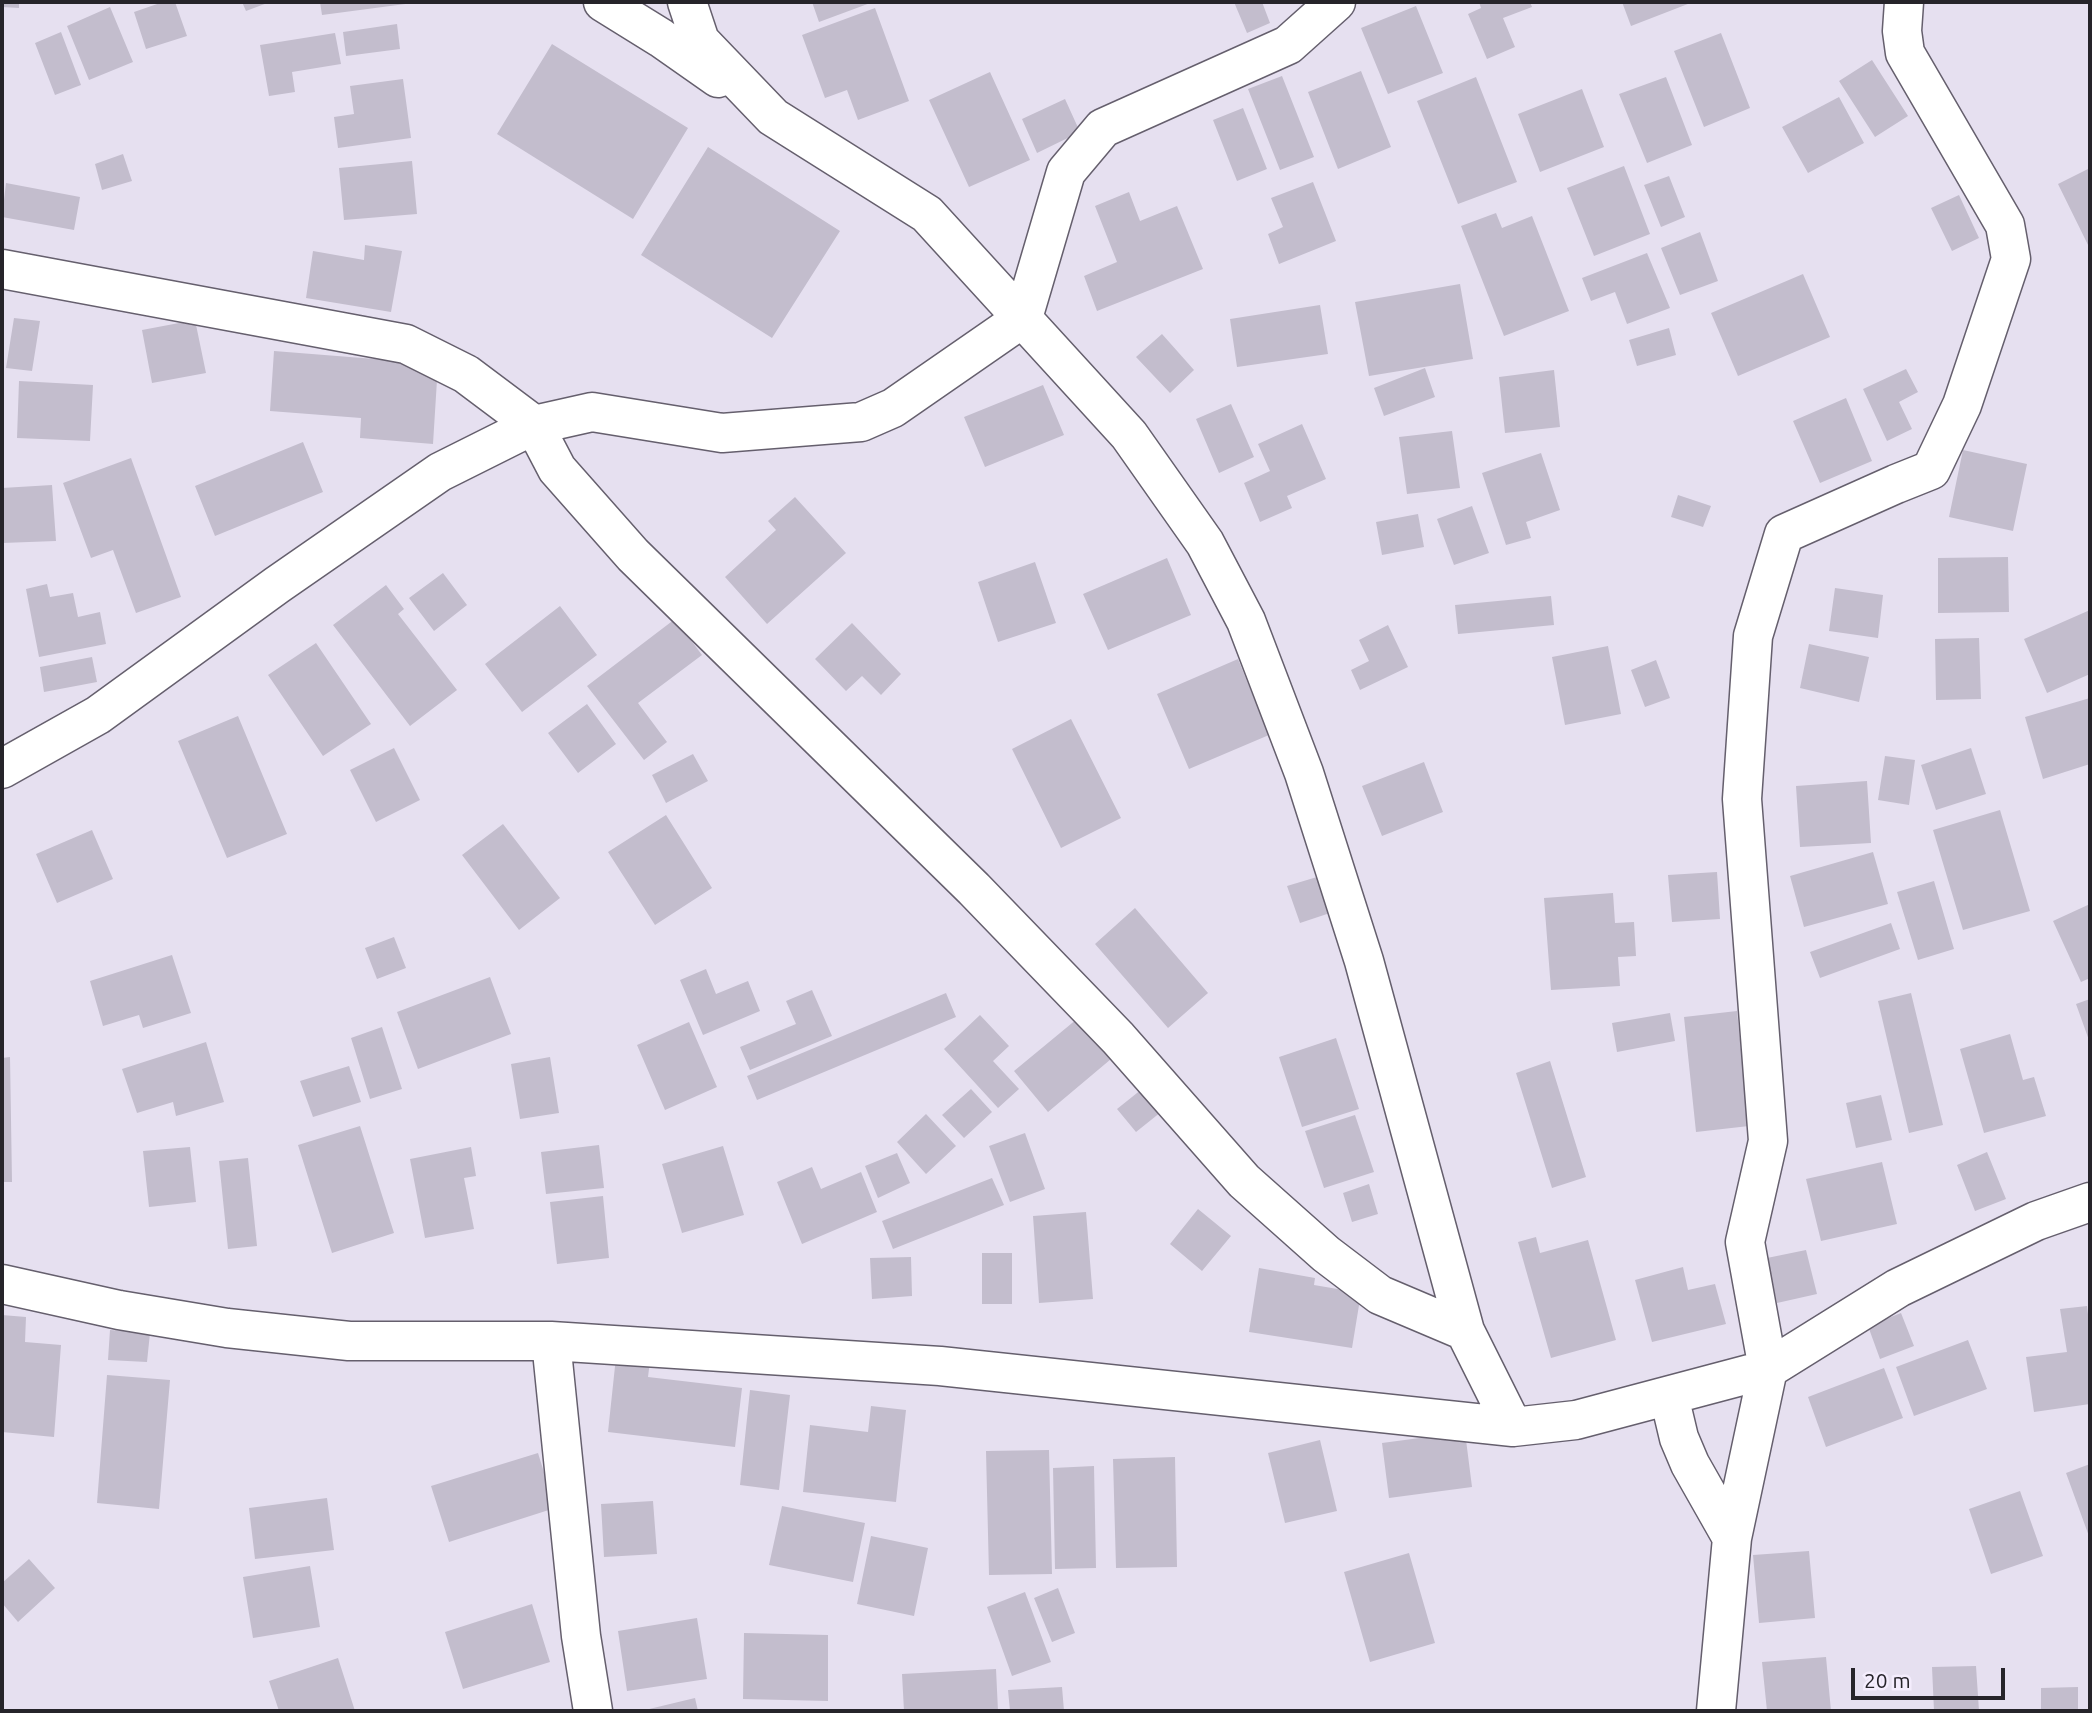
<!DOCTYPE html>
<html>
<head>
<meta charset="utf-8">
<style>
	body { margin:0 }
	#map { position:relative; width:2092px; height:1713px; overflow:hidden; background:#e6e0f0; font-family:Ubuntu,sans-serif }
	canvas { display:block }
	.frame { position:absolute; inset:0; border:4px solid #26242a; pointer-events:none }
	.scale { position:absolute; left:1851px; top:1668px; width:154px; height:32px; box-sizing:border-box; border:4px solid #26242a; border-top:0; padding-left:9px; font-size:21px; line-height:24px; white-space:nowrap; color:#26242a; -webkit-text-stroke:5px #f4edfd; paint-order:stroke }
</style>
</head>
<body>
<div id="map">
<canvas width="2092" height="1713"></canvas>
<div class="frame"></div>
<div class="scale">20 m</div>
</div>
<script>
const ctx = document.querySelector('canvas').getContext('2d');
ctx.lineJoin = 'round';
function fillPath(path, color) { ctx.fillStyle = color; ctx.fill(path, 'evenodd'); }
const poly = rows => new Path2D(rows.map(r => 'M' + r).join(''));
function strokePath(path, color, width, dash) { ctx.strokeStyle = color; ctx.lineWidth = width; ctx.lineCap = dash ? 'butt' : 'round'; ctx.setLineDash(dash || []); ctx.stroke(path); }
fillPath(poly([
	[2,2,19,2,19,8,2,7],
	[163,2,175,2,187,36,146,49,134,12],
	[242,2,270,2,246,11],
	[320,2,413,2,413,3,322,15],
	[812,2,873,2,819,22],
	[1234,2,1262,2,1270,23,1247,33],
	[1479,2,1530,2,1532,7,1503,18,1515,47,1487,59,1468,14,1481,8],
	[1622,2,1693,2,1631,26],
	[1416,6,1443,73,1388,94,1361,28],
	[110,7,133,62,89,80,67,26],
	[875,8,909,101,858,120,847,90,825,98,802,35],
	[397,24,400,49,346,56,343,32],
	[61,32,81,85,55,95,35,43],
	[335,33,341,64,292,72,295,92,269,96,260,45],
	[1721,33,1750,108,1704,127,1674,51],
	[552,44,688,128,633,219,497,134],
	[1872,60,1908,116,1875,137,1839,81],
	[1361,71,1391,147,1338,169,1308,92],
	[990,72,1030,160,969,187,929,100],
	[1282,76,1314,157,1280,170,1248,89],
	[1476,77,1517,182,1458,204,1417,101],
	[1666,77,1692,145,1647,163,1619,94],
	[403,79,411,138,338,148,334,117,354,114,350,86],
	[1582,89,1604,147,1540,172,1518,114],
	[1839,97,1864,143,1808,173,1782,127],
	[1065,99,1080,132,1037,153,1022,119],
	[1243,108,1267,169,1237,181,1213,120],
	[708,147,840,231,772,338,641,255],
	[123,154,132,181,102,190,95,164],
	[412,161,417,214,344,220,339,168],
	[1624,166,1650,234,1594,256,1567,188],
	[2090,168,2090,249,2058,184],
	[1669,176,1685,217,1661,227,1644,185],
	[1313,182,1336,241,1279,264,1268,234,1283,227,1271,198],
	[6,183,80,197,74,230,2,217],
	[1129,192,1140,221,1177,206,1203,269,1097,311,1084,276,1117,262,1095,206],
	[1959,195,1979,238,1952,251,1931,208],
	[1496,213,1502,228,1532,216,1569,311,1504,336,1461,226],
	[1700,232,1718,281,1680,295,1661,248],
	[365,245,402,251,391,312,306,298,313,251,364,260],
	[1647,253,1670,308,1627,324,1615,292,1591,301,1582,278],
	[1803,274,1830,337,1738,376,1711,313],
	[1460,284,1473,359,1369,376,1355,302],
	[1320,305,1328,354,1237,367,1230,319],
	[14,318,40,321,32,371,6,368],
	[195,320,206,373,152,383,142,330],
	[1669,328,1676,355,1637,366,1629,340],
	[1162,334,1194,370,1170,393,1136,357],
	[274,351,438,364,433,444,360,438,361,418,270,411],
	[1425,368,1435,397,1384,416,1374,388],
	[1906,369,1918,392,1899,402,1912,429,1887,441,1863,389],
	[1554,370,1560,427,1505,433,1499,377],
	[19,381,93,385,90,441,17,438],
	[1043,385,1064,435,985,467,964,417],
	[1846,398,1872,461,1820,483,1793,421],
	[1231,404,1254,457,1219,473,1196,419],
	[1302,424,1326,479,1287,496,1292,508,1260,522,1244,483,1270,471,1258,444],
	[1452,431,1460,488,1407,494,1399,437],
	[303,442,323,492,215,536,195,486],
	[1963,450,2027,464,2013,531,1949,517],
	[1541,453,1560,510,1526,522,1531,538,1506,545,1482,473],
	[131,458,181,597,136,613,113,550,91,558,63,483],
	[52,485,56,541,2,543,2,488],
	[1678,495,1711,506,1703,527,1671,517],
	[795,497,846,553,767,624,725,577,776,530,768,521],
	[1472,506,1489,553,1454,565,1437,519],
	[1418,514,1424,547,1382,555,1376,522],
	[2008,557,2009,612,1938,613,1938,558],
	[1167,558,1191,615,1108,650,1083,594],
	[1035,562,1056,623,998,642,978,582],
	[443,573,467,605,434,631,409,598],
	[47,584,50,597,73,593,78,617,100,612,106,644,39,657,26,589],
	[386,585,404,609,398,614,457,690,410,726,333,625],
	[1835,588,1883,595,1878,638,1829,631],
	[1551,596,1554,625,1458,634,1455,605],
	[560,606,597,655,522,712,485,664],
	[2090,610,2090,674,2047,693,2024,639],
	[675,619,702,655,638,703,667,742,644,760,587,686],
	[852,623,901,674,881,695,862,676,846,691,815,659],
	[1388,625,1408,667,1360,690,1351,670,1369,661,1359,640],
	[1979,638,1981,699,1936,700,1935,639],
	[316,643,371,724,323,756,268,675],
	[1809,644,1869,657,1859,702,1800,688],
	[1608,646,1621,714,1565,725,1552,657],
	[92,657,97,682,44,692,40,667],
	[1238,659,1269,735,1189,769,1157,694],
	[1656,660,1670,698,1645,707,1631,670],
	[2090,698,2090,764,2043,779,2025,717],
	[587,704,616,744,578,773,548,733],
	[238,716,287,834,227,858,178,741],
	[1071,719,1121,818,1061,848,1012,749],
	[394,748,420,800,376,822,350,770],
	[1971,748,1986,794,1936,810,1921,765],
	[693,754,708,781,666,803,652,775],
	[1885,756,1915,760,1909,805,1878,800],
	[1424,762,1443,812,1382,836,1362,786],
	[1867,781,1871,843,1800,847,1796,786],
	[2000,810,2030,911,1963,930,1933,830],
	[666,815,712,888,655,925,608,852],
	[503,824,560,898,519,930,462,855],
	[92,830,113,879,57,903,36,854],
	[1873,852,1888,904,1804,927,1790,876],
	[1717,872,1720,919,1672,922,1668,875],
	[1327,874,1339,910,1300,923,1287,886],
	[1934,881,1954,949,1918,960,1897,892],
	[1613,893,1615,923,1634,922,1636,956,1618,957,1620,986,1551,990,1544,898],
	[2090,904,2090,978,2081,982,2053,921],
	[1135,908,1208,993,1168,1028,1095,944],
	[1891,923,1900,949,1820,978,1810,952],
	[394,937,406,968,377,979,365,948],
	[172,955,191,1013,143,1028,139,1015,103,1026,90,981],
	[706,969,716,994,748,981,760,1011,703,1035,680,980],
	[490,977,511,1034,418,1069,397,1012],
	[812,990,832,1036,750,1070,740,1047,796,1024,786,1001],
	[946,993,956,1017,757,1100,747,1076],
	[1911,993,1943,1125,1909,1133,1878,1001],
	[2090,999,2090,1043,2076,1004],
	[1737,1011,1749,1126,1696,1132,1684,1017],
	[1670,1013,1675,1041,1617,1052,1612,1023],
	[1083,1014,1117,1054,1048,1112,1014,1071],
	[980,1015,1009,1046,993,1061,1019,1089,998,1108,944,1049],
	[689,1022,717,1087,665,1110,637,1045],
	[382,1027,402,1089,370,1099,351,1038],
	[2010,1034,2023,1080,2034,1077,2046,1116,1984,1133,1960,1049],
	[1336,1038,1359,1109,1302,1127,1279,1057],
	[206,1042,224,1102,176,1116,173,1102,137,1113,122,1069],
	[10,1057,12,1182,2,1182,2,1058],
	[550,1057,559,1113,520,1119,511,1064],
	[1550,1061,1586,1177,1552,1188,1516,1073],
	[349,1066,361,1102,313,1117,300,1081],
	[1152,1081,1171,1104,1136,1132,1117,1109],
	[971,1089,992,1112,964,1138,942,1115],
	[1881,1095,1892,1140,1856,1148,1846,1103],
	[926,1114,956,1146,926,1174,897,1142],
	[1355,1115,1374,1172,1324,1188,1305,1131],
	[360,1126,394,1233,332,1253,298,1145],
	[1025,1133,1045,1189,1010,1202,989,1146],
	[599,1145,604,1188,546,1194,541,1152],
	[723,1146,744,1215,682,1233,662,1164],
	[190,1147,196,1202,149,1207,143,1151],
	[471,1147,476,1176,464,1178,474,1229,425,1238,410,1159],
	[1987,1152,2006,1199,1975,1211,1957,1165],
	[897,1153,910,1183,878,1198,865,1166],
	[248,1158,257,1246,228,1249,219,1161],
	[1882,1162,1897,1224,1821,1241,1806,1179],
	[812,1167,821,1189,861,1172,877,1212,802,1244,777,1182],
	[992,1178,1004,1205,893,1249,882,1221],
	[1369,1184,1378,1214,1352,1222,1343,1193],
	[603,1196,609,1258,557,1264,550,1202],
	[1198,1209,1231,1236,1202,1271,1170,1244],
	[1086,1212,1093,1299,1039,1303,1033,1216],
	[1536,1237,1540,1253,1588,1240,1616,1340,1551,1358,1518,1242],
	[1806,1250,1817,1294,1777,1303,1767,1258],
	[982,1253,1012,1253,1012,1304,982,1304],
	[911,1257,912,1296,872,1299,870,1258],
	[1683,1267,1688,1290,1715,1284,1726,1324,1652,1342,1635,1280],
	[1259,1268,1315,1278,1314,1285,1361,1293,1352,1348,1249,1332],
	[2087,1306,2090,1331,2090,1404,2034,1412,2026,1357,2067,1352,2060,1309],
	[1901,1313,1914,1346,1880,1359,1868,1326],
	[2,1315,26,1317,25,1342,61,1345,54,1437,2,1432],
	[110,1330,150,1333,147,1362,108,1360],
	[1968,1340,1987,1389,1914,1416,1896,1367],
	[616,1357,650,1361,648,1377,742,1388,735,1447,608,1432],
	[1884,1368,1903,1418,1826,1447,1808,1397],
	[107,1375,170,1380,159,1509,97,1503],
	[750,1390,790,1395,779,1490,740,1485],
	[871,1406,906,1410,896,1502,803,1492,810,1425,868,1432],
	[1465,1432,1472,1487,1389,1498,1382,1443],
	[1320,1440,1337,1511,1285,1523,1268,1453],
	[1049,1450,1052,1574,989,1575,986,1451],
	[538,1453,555,1508,449,1542,431,1486],
	[1175,1457,1177,1567,1116,1568,1113,1459],
	[2090,1464,2090,1539,2066,1473],
	[1094,1466,1096,1568,1055,1569,1053,1468],
	[2020,1491,2043,1556,1991,1574,1969,1509],
	[327,1498,334,1550,255,1559,249,1508],
	[653,1501,657,1554,604,1557,601,1504],
	[782,1506,865,1523,853,1582,769,1565],
	[871,1536,928,1548,914,1616,857,1604],
	[1809,1551,1815,1618,1759,1623,1753,1555],
	[1409,1553,1435,1643,1370,1662,1344,1572],
	[29,1559,55,1588,18,1622,2,1603,2,1583],
	[310,1566,320,1627,253,1638,243,1577],
	[1058,1588,1075,1633,1052,1642,1034,1598],
	[1025,1592,1051,1662,1012,1676,987,1607],
	[532,1604,550,1662,463,1689,445,1632],
	[697,1618,707,1679,627,1691,618,1631],
	[744,1633,828,1635,828,1701,743,1699],
	[1826,1657,1831,1711,1767,1711,1762,1662],
	[338,1658,355,1711,279,1711,269,1681],
	[1976,1666,1979,1711,1934,1711,1932,1667],
	[996,1669,998,1711,904,1711,902,1674],
	[1062,1687,1064,1711,1010,1711,1008,1690],
	[2078,1687,2078,1711,2041,1711,2041,1688],
	[695,1698,698,1711,645,1711,645,1710]
]), '#c3bdcd');
const minor = poly([
	[603,2,661,38,718,78],
	[687,2,700,41,773,117,927,214,1129,435,1205,543,1246,621,1304,773,1364,961,1465,1331,1513,1427],
	[2,269,406,344,466,374,534,425,557,469,633,555,974,889,1118,1038,1244,1181,1326,1254,1380,1295,1465,1331],
	[2,769,98,715,277,585,440,472,534,425,592,412,722,433,861,422,893,408,1023,318,1066,172,1103,128,1288,45,1336,2],
	[2,1284,119,1310,227,1328,349,1341,551,1341,940,1366,1513,1427,1576,1420,1768,1369,1898,1288,2036,1221,2090,1202],
	[551,1341,581,1636,593,1711],
	[1669,1396,1679,1438,1690,1464,1732,1538],
	[1716,1711,1732,1538,1768,1369,1745,1242,1768,1141,1742,799,1753,636,1784,534,1896,484,1931,470,1962,405,2011,259,2005,225,1905,53,1902,31,1904,2]
]);
strokePath(minor, '#655f6d', 41);
strokePath(minor, '#fff', 38);
</script>
</body>
</html>
